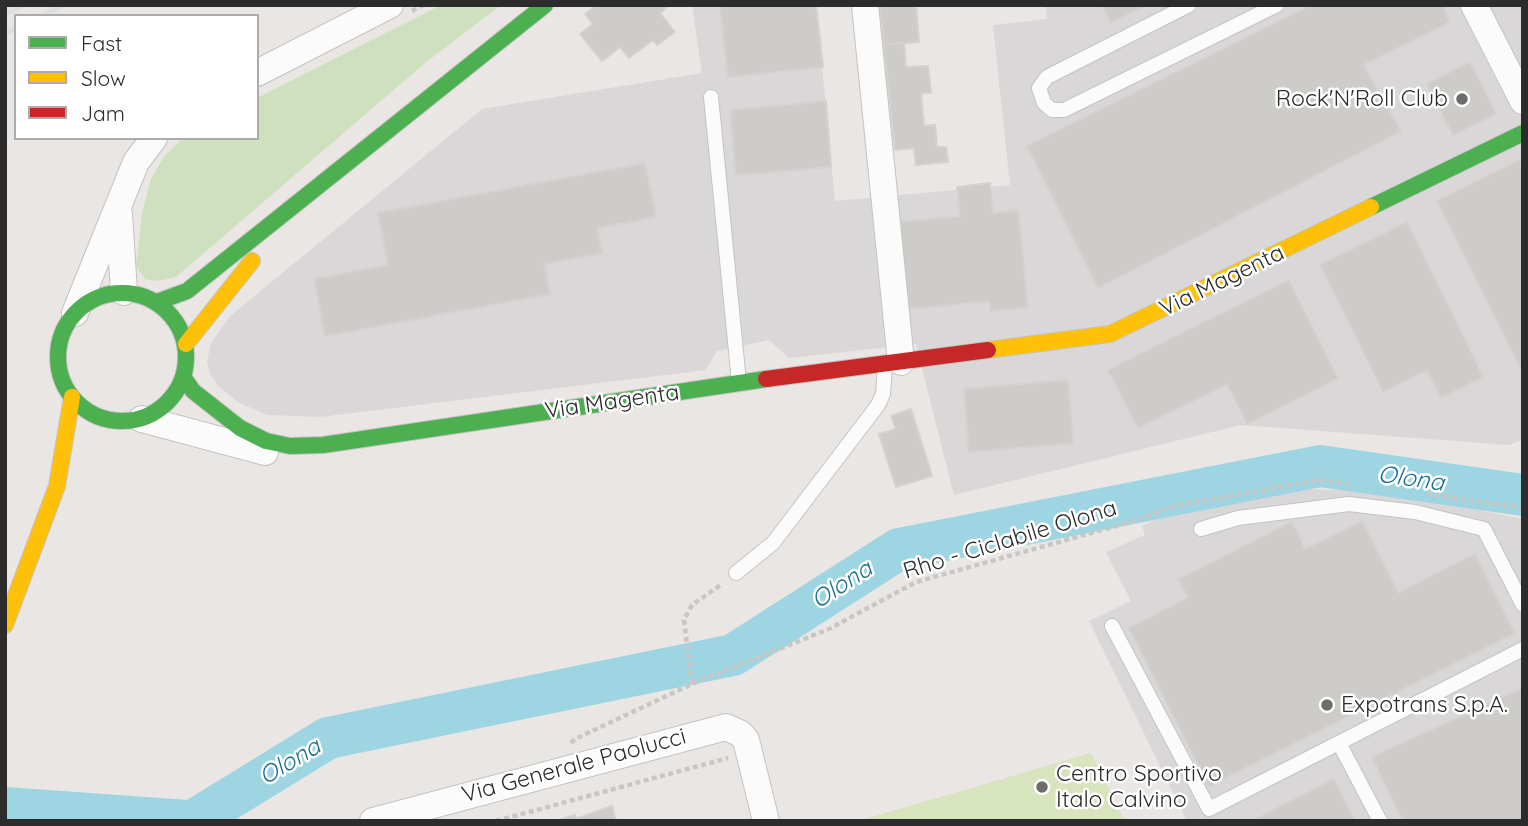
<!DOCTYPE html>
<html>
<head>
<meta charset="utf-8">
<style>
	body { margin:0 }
	#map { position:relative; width:1528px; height:826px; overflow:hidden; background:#e9e6e3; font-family:Quicksand,sans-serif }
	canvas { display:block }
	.frame { position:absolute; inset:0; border:7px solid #2c2c2c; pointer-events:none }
	.legend { position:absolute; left:14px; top:14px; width:245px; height:126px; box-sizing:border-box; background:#fff; border:2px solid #ababab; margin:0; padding:9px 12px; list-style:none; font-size:21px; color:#2c2c2c }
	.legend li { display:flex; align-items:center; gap:14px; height:35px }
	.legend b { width:35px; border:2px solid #ababab }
</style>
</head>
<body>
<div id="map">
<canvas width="1528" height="826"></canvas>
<div class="frame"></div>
<ul class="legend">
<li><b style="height:9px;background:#4caf50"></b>Fast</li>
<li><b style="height:9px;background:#ffc107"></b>Slow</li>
<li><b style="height:9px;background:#c62828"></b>Jam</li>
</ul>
</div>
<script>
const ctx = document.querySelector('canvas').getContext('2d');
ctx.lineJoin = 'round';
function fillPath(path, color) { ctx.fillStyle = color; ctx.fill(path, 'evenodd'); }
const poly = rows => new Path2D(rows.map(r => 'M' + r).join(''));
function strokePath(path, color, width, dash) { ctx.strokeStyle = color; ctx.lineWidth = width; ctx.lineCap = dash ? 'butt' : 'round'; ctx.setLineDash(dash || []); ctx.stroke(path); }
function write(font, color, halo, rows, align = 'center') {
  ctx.font = font + ' Quicksand,sans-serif'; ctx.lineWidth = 5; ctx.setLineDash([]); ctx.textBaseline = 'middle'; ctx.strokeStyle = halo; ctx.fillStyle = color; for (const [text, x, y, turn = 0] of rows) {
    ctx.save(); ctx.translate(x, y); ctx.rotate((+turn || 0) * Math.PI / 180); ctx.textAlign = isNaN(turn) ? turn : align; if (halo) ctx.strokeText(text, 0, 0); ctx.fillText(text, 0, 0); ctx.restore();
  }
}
fillPath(poly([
	[692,5,816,5,835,201,1010,185,993,25,1047,19,1046,5,1523,5,1523,439,1509,445,1241,425,954,495,916,344,789,358,769,340,717,351,706,370,320,417,267,415,238,402,218,386,210,374,207,361,211,343,230,316,482,109,702,73],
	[1309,489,1390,492,1523,519,1523,821,1187,821,1089,621,1131,601,1106,552,1145,535,1142,526,1176,511]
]), '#dad7d9');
fillPath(poly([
	[441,5,501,5,425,63,176,277,157,281,145,279,136,266,142,213,151,179,164,157,183,138,257,138,257,98]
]), '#cfe0bf');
fillPath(poly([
	[1091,753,1125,821,858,821]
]), '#d8e4be');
strokePath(poly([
	[5,808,187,821],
	[193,821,328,738,733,655,899,549,1320,466,1523,495]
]), '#9ed5e2', 42);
const building = poly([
	[597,5,669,5,660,13,675,32,657,45,653,40,629,58,620,47,602,61,580,34,593,24,585,14,597,5],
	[720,5,816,5,823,67,728,77,720,5],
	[880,5,916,5,919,42,884,45,880,5],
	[1102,5,1146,5,1111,23,1102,5],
	[1312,5,1442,5,1450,22,1363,65,1401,131,1098,288,1027,146,1312,5],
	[904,43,906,67,928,66,931,93,921,93,924,126,935,125,937,147,946,147,948,162,916,165,914,148,895,150,884,45,904,43],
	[1470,62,1496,114,1453,135,1427,84,1470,62],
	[826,101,831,167,736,175,730,110,826,101],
	[1520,160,1523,165,1523,373,1437,201,1520,160],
	[645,163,656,217,597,228,602,253,544,264,550,294,325,336,314,279,388,265,378,213,645,163],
	[990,183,993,213,1018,211,1028,307,990,311,990,301,909,309,900,222,960,216,957,187,990,183],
	[1407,222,1483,377,1441,398,1427,370,1383,392,1320,265,1407,222],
	[1289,280,1338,378,1247,424,1227,384,1138,428,1108,370,1289,280],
	[1068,380,1073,443,969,452,964,389,1068,380],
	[911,409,932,476,896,487,879,434,896,429,891,416,911,409],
	[1362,521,1398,593,1475,554,1515,633,1209,786,1129,628,1188,598,1179,579,1292,522,1305,549,1362,521],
	[1523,688,1523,821,1403,821,1372,757,1523,688],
	[1334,779,1355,821,1252,821,1334,779],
	[612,806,616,821,556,821,575,815,576,819,612,806]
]);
fillPath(building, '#ceccc9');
strokePath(building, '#d4d1cf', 2);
const lane = poly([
	[1189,5,1047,77,1039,88,1044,103,1052,110,1064,110,1277,5],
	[711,97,739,382],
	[1201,529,1238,518,1349,504,1415,512,1484,529,1523,605],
	[736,573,773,543,878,405,883,394,885,366],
	[1112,626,1209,809,1523,649],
	[1339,743,1380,821]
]);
const street = poly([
	[865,5,901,362],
	[1474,5,1523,101],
	[257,73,390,5],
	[119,214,124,292],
	[75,313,136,162,154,138],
	[142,419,265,452],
	[373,821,726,727,741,734,746,740,766,821]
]);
const fast = poly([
	[1371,207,1523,133],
	'58 357a64 64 0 1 1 128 0a64 64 0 1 1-128 0Z',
	[157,302,187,291,545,5],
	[184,378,193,391,240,428,266,441,290,446,323,445,766,379]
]);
const slow = poly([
	[186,344,252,261],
	[988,350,1110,334,1371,207],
	[5,625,57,486,72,397]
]);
const jam = poly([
	[766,379,988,350]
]);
strokePath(lane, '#c4c3c2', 16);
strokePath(street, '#c4c3c2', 28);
strokePath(fast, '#c4c3c2', 18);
strokePath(slow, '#c4c3c2', 18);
strokePath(jam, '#c4c3c2', 18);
strokePath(poly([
	[412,11,423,5],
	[1427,494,1523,508],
	[692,684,684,620,692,605,722,584],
	[571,743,575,739,692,684,829,629,916,582,1127,523,1175,506,1318,480,1349,484],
	[496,821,728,758]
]), '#c7c7c6', 4.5, [5, 3.5]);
strokePath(lane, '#fcfbfb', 14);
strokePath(street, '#fcfbfb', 26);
strokePath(fast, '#4caf50', 16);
strokePath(slow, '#ffc107', 16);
strokePath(jam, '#c62828', 16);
strokePath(poly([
	[5,14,23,5],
	[41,16,63,5],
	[5,33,16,28]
]), '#dedee0', 5);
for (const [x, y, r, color] of [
	[1462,99,7,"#6e6d6c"],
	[1327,705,7,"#6e6d6c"],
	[1042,787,7,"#6e6d6c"]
]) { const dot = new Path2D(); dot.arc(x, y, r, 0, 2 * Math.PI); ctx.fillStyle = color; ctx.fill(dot); strokePath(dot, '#fff', 2.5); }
write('23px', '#2c2c2c', '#fff', [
	["Rock'N'Roll Club",1448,99,"right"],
	["Expotrans S.p.A.",1341,705],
	["Centro Sportivo",1056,774],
	["Italo Calvino",1056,800]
], 'left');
write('23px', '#2c2c2c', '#fff', [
	["Via Magenta",1222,281,-26],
	["Via Magenta",612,402,-8],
	["Rho - Ciclabile Olona",1010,540,-17],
	["Via Generale Paolucci",574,766,-15]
]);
write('italic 24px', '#1c6f90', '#fff', [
	["Olona",1411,479,8],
	["Olona",842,585,-33],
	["Olona",290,762,-31]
]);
</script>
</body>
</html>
